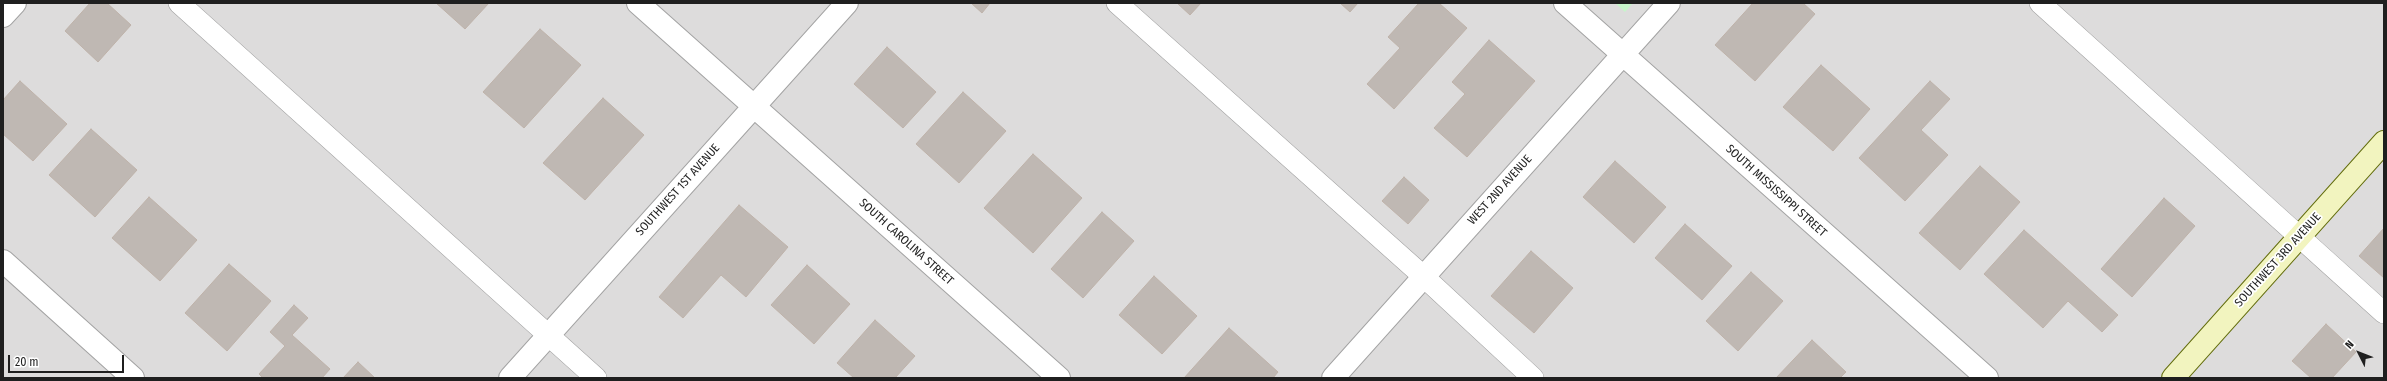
<!DOCTYPE html>
<html>
<head>
<meta charset="utf-8">
<style>
	body { margin:0 }
	#map { position:relative; width:2387px; height:381px; overflow:hidden; background:#efece6; font-family:"Fira Sans Condensed",sans-serif }
	canvas { display:block }
	.frame { position:absolute; inset:0; border:4px solid #1f1f1f; pointer-events:none }
	.north { position:absolute; left:2339px; top:333px; width:40px; height:40px; -webkit-text-stroke:3px #fff; paint-order:stroke; rotate:312deg; font-size:11px; font-weight:700; line-height:16px; text-align:center; color:#1f1f1f }
	.north::after { content:''; display:block; margin:auto; width:14px; height:18px; background:#1f1f1f; clip-path:polygon(50% 0,100% 100%,50% 72%,0 100%) }
	.scale { position:absolute; left:8px; top:355px; width:116px; height:18px; box-sizing:border-box; border:2px solid #1f1f1f; border-top:0; padding-left:5px; font-size:12px; line-height:14px; white-space:nowrap; color:#1f1f1f; -webkit-text-stroke:3px #fff; paint-order:stroke }
</style>
</head>
<body>
<div id="map">
<canvas width="2387" height="381"></canvas>
<div class="frame"></div>
<div class="north">N</div>
<div class="scale">20 m</div>
</div>
<script>
const ctx = document.querySelector('canvas').getContext('2d');
ctx.lineJoin = 'round';
function fillPath(path, color) { ctx.fillStyle = color; ctx.fill(path, 'evenodd'); }
const poly = rows => new Path2D(rows.map(r => 'M' + r).join(''));
function strokePath(path, color, width, dash) { ctx.strokeStyle = color; ctx.lineWidth = width; ctx.lineCap = dash ? 'butt' : 'round'; ctx.setLineDash(dash || []); ctx.stroke(path); }
function write(font, color, halo, rows, align = 'center') {
  ctx.font = font + ' "Fira Sans Condensed",sans-serif'; ctx.lineWidth = 3.5; ctx.setLineDash([]); ctx.textBaseline = 'middle'; ctx.strokeStyle = halo; ctx.fillStyle = color; for (const [text, x, y, turn = 0] of rows) {
    ctx.save(); ctx.translate(x, y); ctx.rotate((+turn || 0) * Math.PI / 180); ctx.textAlign = isNaN(turn) ? turn : align; if (halo) ctx.strokeText(text, 0, 0); ctx.fillText(text, 0, 0); ctx.restore();
  }
}
fillPath(poly([
	[3,3,2384,3,2384,378,3,378]
]), '#dddcdc');
fillPath(poly([
	[1615,3,1633,3,1625,12]
]), '#c7f5ca');
const building = poly([
	[90,3,107,3,131,25,98,62,65,31,90,3],
	[436,3,489,3,465,29,436,3],
	[971,3,990,3,982,13,971,3],
	[1177,3,1201,3,1190,15,1177,3],
	[1340,3,1358,3,1350,12,1340,3],
	[1419,3,1439,3,1467,28,1394,109,1367,84,1400,48,1388,37,1419,3],
	[1753,3,1803,3,1815,14,1755,81,1715,45,1753,3],
	[540,29,581,65,524,128,483,92,540,29],
	[1489,40,1535,81,1467,157,1434,128,1465,94,1452,82,1489,40],
	[887,47,936,92,903,128,854,84,887,47],
	[1821,65,1870,109,1833,151,1783,107,1821,65],
	[20,81,67,124,33,161,3,134,3,100,20,81],
	[1930,81,1950,99,1921,130,1948,155,1905,201,1859,158,1930,81],
	[963,92,1006,131,959,183,916,144,963,92],
	[603,98,644,135,585,200,543,163,603,98],
	[91,129,137,170,95,217,49,175,91,129],
	[1033,154,1082,198,1033,253,984,208,1033,154],
	[1615,161,1666,207,1634,243,1583,197,1615,161],
	[1980,166,2020,202,1960,270,1919,233,1980,166],
	[1404,177,1429,200,1408,224,1382,201,1404,177],
	[149,197,197,240,160,281,112,238,149,197],
	[2164,198,2195,226,2132,297,2101,269,2164,198],
	[739,205,788,247,746,297,721,275,683,318,659,297,739,205],
	[1102,212,1134,241,1083,298,1051,269,1102,212],
	[1685,224,1732,266,1702,300,1655,258,1685,224],
	[2384,228,2384,278,2359,256,2384,228],
	[2024,230,2118,315,2102,332,2068,301,2043,328,1984,274,2024,230],
	[1531,251,1573,288,1534,333,1491,296,1531,251],
	[229,264,271,301,227,351,185,313,229,264],
	[807,265,850,304,814,344,771,305,807,265],
	[1751,272,1783,301,1738,351,1706,321,1751,272],
	[1154,276,1197,316,1162,354,1119,315,1154,276],
	[294,305,308,318,292,335,330,369,322,378,263,378,259,374,285,346,270,332,294,305],
	[875,320,915,356,895,378,854,378,837,363,875,320],
	[2326,324,2356,352,2332,378,2311,378,2292,361,2326,324],
	[1229,328,1278,372,1273,378,1184,378,1229,328],
	[1812,340,1846,372,1840,378,1776,378,1812,340],
	[358,362,375,378,343,378,358,362]
]);
fillPath(building, '#bfb8b3');
strokePath(building, '#bfb3aa', 1);
const lane = poly([
	[179,3,596,378],
	[1117,3,1423,276,1533,378],
	[2040,3,2384,313]
]);
const street = poly([
	[638,3,1059,378],
	[1565,3,1987,378],
	[3,16,15,3],
	[3,261,133,378],
	[510,378,847,3],
	[1333,378,1669,3]
]);
const secondary = poly([
	[2173,378,2384,142]
]);
strokePath(lane, '#a3a3a3', 22);
strokePath(street, '#a3a3a3', 24);
strokePath(secondary, '#646e0e', 24);
strokePath(lane, '#fff', 21);
strokePath(street, '#fff', 22);
strokePath(secondary, '#f2f4bf', 22);
write('12px', '#1f1f1f', '#fff', [
	["SOUTHWEST 1ST AVENUE",678,190,-48],
	["WEST 2ND AVENUE",1500,190,-48],
	["SOUTH MISSISSIPPI STREET",1776,191,42],
	["SOUTH CAROLINA STREET",906,242,42],
	["SOUTHWEST 3RD AVENUE",2278,260,-48]
]);
</script>
</body>
</html>
